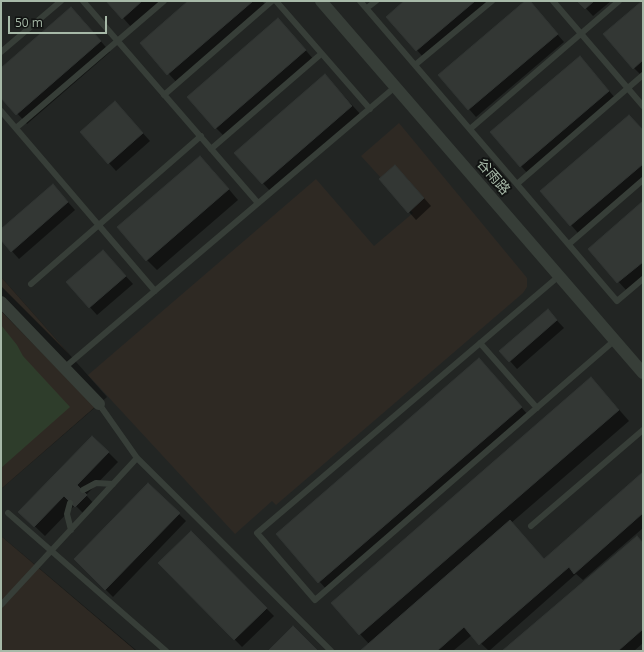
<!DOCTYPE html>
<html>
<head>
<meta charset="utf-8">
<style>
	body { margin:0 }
	#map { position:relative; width:644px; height:652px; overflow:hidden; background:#161817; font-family:"Open Sans",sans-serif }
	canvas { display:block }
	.frame { position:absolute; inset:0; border:2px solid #a7b9a8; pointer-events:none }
	.scale { position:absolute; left:8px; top:16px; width:99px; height:18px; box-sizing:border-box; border:2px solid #a7b9a8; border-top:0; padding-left:5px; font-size:12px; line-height:14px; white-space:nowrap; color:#a7b9a8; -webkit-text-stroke:3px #111312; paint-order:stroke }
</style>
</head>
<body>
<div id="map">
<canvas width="644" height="652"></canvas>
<div class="frame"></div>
<div class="scale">50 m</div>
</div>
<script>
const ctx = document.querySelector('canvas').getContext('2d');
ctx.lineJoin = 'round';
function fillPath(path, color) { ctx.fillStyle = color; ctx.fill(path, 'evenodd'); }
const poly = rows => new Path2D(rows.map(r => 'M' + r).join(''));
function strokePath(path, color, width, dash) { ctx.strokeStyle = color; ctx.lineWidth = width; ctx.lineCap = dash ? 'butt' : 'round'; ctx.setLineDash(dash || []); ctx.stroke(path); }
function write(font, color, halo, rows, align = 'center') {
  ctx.font = font + ' "Open Sans","Noto Sans SC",sans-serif'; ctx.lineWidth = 4; ctx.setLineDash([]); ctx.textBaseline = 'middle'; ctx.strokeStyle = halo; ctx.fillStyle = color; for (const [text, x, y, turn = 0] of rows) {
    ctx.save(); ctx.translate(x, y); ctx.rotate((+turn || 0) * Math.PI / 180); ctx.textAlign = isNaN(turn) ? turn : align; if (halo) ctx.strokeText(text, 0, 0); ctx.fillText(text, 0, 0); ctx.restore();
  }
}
fillPath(poly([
	[1,1,643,1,643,651,137,651,1,536,1,489,107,397,1,277]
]), '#222523');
fillPath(poly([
	[399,123,523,273,527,278,527,287,523,293,276,505,272,501,235,534,88,375,316,179,374,246,413,213,361,156],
	[1,277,70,355,1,286],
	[1,311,95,407,1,489],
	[1,536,136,651,1,651]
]), '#2e2923');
fillPath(poly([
	[1,325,17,345,23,356,70,407,1,468]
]), '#2e3d2b');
fillPath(poly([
	[108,1,163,1,132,28],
	[190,1,262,1,268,7,178,84,141,43],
	[406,1,492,1,424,58,387,17],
	[527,1,535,8,564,42,476,117,469,109],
	[579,1,611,1,593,16],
	[643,1,643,74,641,75,634,68],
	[81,18,110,52,27,124,1,96,1,69],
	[288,30,315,61,226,138,216,128],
	[587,65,616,99,528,174,491,132],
	[325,75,362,116,273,194,235,153],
	[122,110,150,141,116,171,81,132],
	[629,116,643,131,643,177,578,233,571,225],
	[210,167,238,200,157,270,147,260],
	[403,174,431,206,416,220,409,212],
	[60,193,75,210,19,259,1,239,1,230],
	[643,203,643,276,626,290,589,249],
	[110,259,133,284,97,315,67,282],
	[548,311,564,328,517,369,510,361],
	[487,367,528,415,327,590,277,534],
	[601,389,629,421,511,523,544,560,643,473,643,528,583,580,576,574,489,651,472,635,453,651,361,651,369,644,332,603],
	[108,452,118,462,86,495,96,506,86,516,75,505,45,536,20,512],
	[148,484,186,521,113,597,75,559],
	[191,533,274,616,242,647,160,563],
	[643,543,643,643,634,651,504,651]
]), '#0007');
const building = poly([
	[106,1,142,1,122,19,106,1],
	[188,1,253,1,167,75,140,43,188,1],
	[404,1,475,1,416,51,386,17,404,1],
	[525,1,530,1,558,34,468,110,438,75,525,1],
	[577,1,594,1,585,9,577,1],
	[642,1,643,1,643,60,633,69,603,34,642,1],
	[71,7,101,41,16,115,1,98,1,68,71,7],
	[278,18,306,50,215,129,187,97,278,18],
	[580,56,609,91,520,167,490,132,580,56],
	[325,74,352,106,262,184,234,153,325,74],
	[115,101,143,133,108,164,80,132,115,101],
	[629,115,643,130,643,164,570,226,540,191,629,115],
	[200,156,229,189,146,261,117,227,200,156],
	[395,165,424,198,408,213,379,179,395,165],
	[53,184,68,202,11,252,1,240,1,229,53,184],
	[643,201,643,262,617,283,588,249,643,201],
	[103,250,126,276,89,308,66,282,103,250],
	[548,309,557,320,509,362,499,351,548,309],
	[479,358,522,407,318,583,276,534,479,358],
	[591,377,619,410,359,635,331,603,591,377],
	[92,436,109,452,77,485,87,495,75,507,64,496,34,527,18,512,92,436],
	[643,472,643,513,574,574,569,567,479,645,464,627,437,651,360,651,510,520,544,559,643,472],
	[148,483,180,513,105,590,74,559,148,483],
	[191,531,267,608,234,640,158,563,191,531],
	[637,536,643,543,643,629,618,651,502,651,637,536],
	[293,626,318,651,268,651,293,626]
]);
fillPath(building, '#333734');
strokePath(building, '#303432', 1);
strokePath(poly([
	[83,1,258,203],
	[276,1,370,109],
	[360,1,617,301,643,279],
	[553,1,643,106],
	[367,8,376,1],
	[1,52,61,1],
	[415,65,492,1],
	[164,95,272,1],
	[1,111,155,291],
	[16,128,164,1],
	[470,129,619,1],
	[211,149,321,54],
	[517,184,643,75],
	[569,244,643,180],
	[559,276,257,533,315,600,615,340],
	[31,284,201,136],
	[480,343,537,408],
	[64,368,395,87],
	[99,404,137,458,331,651],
	[83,490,96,483,113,484],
	[70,503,67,514,71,530],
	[8,513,166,651],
	[531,526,643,430],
	[1,605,137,458]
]), '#373e38', 6);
strokePath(poly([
	[321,1,643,373],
	[1,302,99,404]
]), '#373e38', 12);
write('14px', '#a7b9a8', '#111312', [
	["谷雨路",493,177,49]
]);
</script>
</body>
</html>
